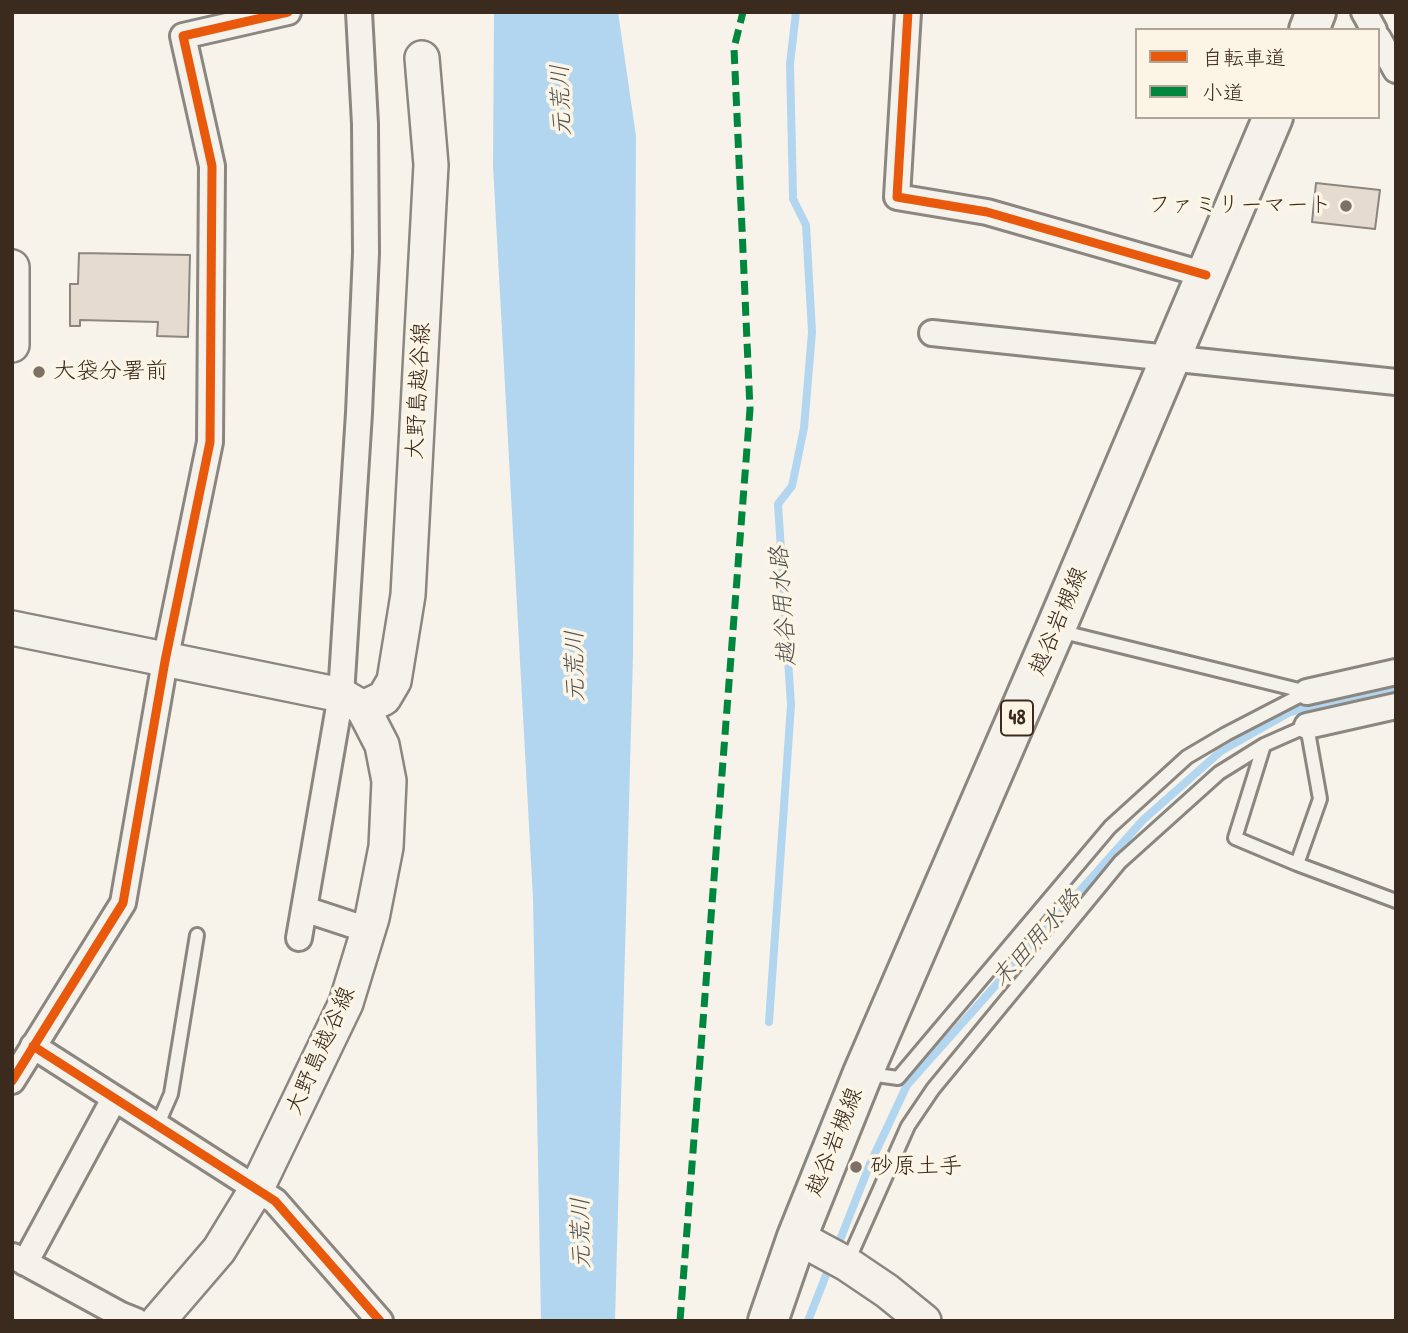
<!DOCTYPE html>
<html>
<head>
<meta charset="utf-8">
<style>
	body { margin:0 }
	#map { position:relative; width:1408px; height:1333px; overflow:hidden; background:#f7f3ea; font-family:"Patrick Hand","Klee One",sans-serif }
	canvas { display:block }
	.frame { position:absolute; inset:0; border:14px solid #3b2a1e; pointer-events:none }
	.legend { position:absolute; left:1135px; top:28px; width:245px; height:91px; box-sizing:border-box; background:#fcf5e5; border:2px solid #afa495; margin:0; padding:9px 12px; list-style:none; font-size:21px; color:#3b2a1e }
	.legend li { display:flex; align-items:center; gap:14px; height:35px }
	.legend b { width:35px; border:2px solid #afa495 }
</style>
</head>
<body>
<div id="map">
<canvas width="1408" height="1333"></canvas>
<div class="frame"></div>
<ul class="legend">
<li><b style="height:9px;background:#e8590c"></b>自転車道</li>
<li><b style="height:9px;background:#00873e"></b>小道</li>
</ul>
</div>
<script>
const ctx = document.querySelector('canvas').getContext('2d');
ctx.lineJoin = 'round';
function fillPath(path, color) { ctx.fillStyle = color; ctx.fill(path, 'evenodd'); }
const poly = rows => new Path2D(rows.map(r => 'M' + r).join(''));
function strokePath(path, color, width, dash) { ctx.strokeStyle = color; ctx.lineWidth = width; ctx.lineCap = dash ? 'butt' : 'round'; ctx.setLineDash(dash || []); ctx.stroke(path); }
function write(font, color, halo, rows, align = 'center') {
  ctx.font = font + ' "Patrick Hand","Klee One",sans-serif'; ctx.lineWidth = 7; ctx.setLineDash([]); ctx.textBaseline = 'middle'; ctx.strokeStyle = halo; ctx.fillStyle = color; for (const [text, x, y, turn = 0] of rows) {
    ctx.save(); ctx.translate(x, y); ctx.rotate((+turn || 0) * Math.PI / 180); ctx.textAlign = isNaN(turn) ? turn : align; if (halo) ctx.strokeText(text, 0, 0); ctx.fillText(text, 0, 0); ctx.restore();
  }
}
fillPath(poly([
	[494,12,618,12,636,136,633,656,615,1321,541,1321,533,899,493,166]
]), '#b2d6f0');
strokePath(poly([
	[793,195,790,64,796,12],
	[769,1022,791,705,778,504,792,486,804,428,812,332,806,225,793,199],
	[836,1250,870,1164,907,1085,1143,820,1221,751,1290,712,1396,688],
	[808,1321,830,1265]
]), '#b2d6f0', 8);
const building = poly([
	[1316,183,1380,190,1375,229,1312,222,1316,183],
	[79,253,190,255,188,337,157,336,158,322,80,320,80,326,70,326,70,284,78,284,79,253]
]);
fillPath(building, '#e6dbcf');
strokePath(building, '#8b867f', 2);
const lane = poly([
	[1059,631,1307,692],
	[1264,745,1235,838,1297,864],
	[869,1074,898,1078,1110,827,1187,757,1226,734,1307,692],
	[157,1126,171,1094,197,935],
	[848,1261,908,1126,933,1089,1120,862,1219,773,1264,745,1307,726,1320,799,1297,864,1396,901]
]);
const street = poly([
	[908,12,897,197,987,212,1206,275],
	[1364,12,1374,30],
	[1378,38,1396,70],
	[932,333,1396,382],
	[1307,692,1396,672],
	[1307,726,1396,706],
	[304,909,368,930],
	[299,938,341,695,359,413,366,253,365,124,359,12],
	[33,1046,275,1201,380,1321],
	[12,1081,123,903,165,661,210,442,212,166,183,36,288,12],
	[13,1256,121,1315,136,1321],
	[25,1263,114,1099]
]);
const secondary = poly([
	[12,267,12,345],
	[12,628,341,695,363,708,382,745,389,781,386,847,372,918,346,1003,257,1188,219,1250,158,1321],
	[363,708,384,698,394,681,408,595,431,165,422,58],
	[797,1237,847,1264,887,1291,924,1321]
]);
const primary = poly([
	[1309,30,1316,12],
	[768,1321,797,1237,863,1073,1055,630,1273,117]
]);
strokePath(lane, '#8b867f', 18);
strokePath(street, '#8b867f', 30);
strokePath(secondary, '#8b867f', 38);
strokePath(primary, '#8b867f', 44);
strokePath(lane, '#f5f2ec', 12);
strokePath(street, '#f5f2ec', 24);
strokePath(secondary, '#f5f2ec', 33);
strokePath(primary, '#f5f2ec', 38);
strokePath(poly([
	[680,1321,750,409,734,48,743,12]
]), '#00873e', 7, [14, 7]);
strokePath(poly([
	[908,12,897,197,987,212,1206,275],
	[33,1046,275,1201,380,1321],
	[12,1081,123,903,165,661,210,442,212,166,183,36,288,12]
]), '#e8590c', 9);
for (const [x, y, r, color] of [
	[1346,206,7,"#7d7065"],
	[39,372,7,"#7d7065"],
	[856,1167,7,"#7d7065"]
]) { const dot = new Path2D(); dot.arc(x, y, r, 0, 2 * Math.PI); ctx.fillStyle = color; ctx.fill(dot); strokePath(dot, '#fcf5e5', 2.5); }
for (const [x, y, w] of [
	[1017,718,32]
]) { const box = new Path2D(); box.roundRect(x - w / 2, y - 17.5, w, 35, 5); ctx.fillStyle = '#fcf5e5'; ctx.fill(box); strokePath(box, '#3b2a1e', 2); }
write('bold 21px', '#3b2a1e', null, [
	["48",1017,718]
]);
write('23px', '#3b2a1e', '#fcf5e5', [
	["ファミリーマート",1332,206,"right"],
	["大袋分署前",53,372],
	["砂原土手",870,1167]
], 'left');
write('23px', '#3b2a1e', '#fcf5e5', [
	["大野島越谷線",419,391,-87],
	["越谷岩槻線",1059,621,-67],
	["大野島越谷線",321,1051,-66],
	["越谷岩槻線",835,1142,-68]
]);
write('italic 24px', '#515253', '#fcf5e5', [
	["元荒川",562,100,-92],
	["越谷用水路",784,606,-94],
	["元荒川",576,666,-91],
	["末田用水路",1037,939,-48],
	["元荒川",582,1233,-91]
]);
</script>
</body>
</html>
